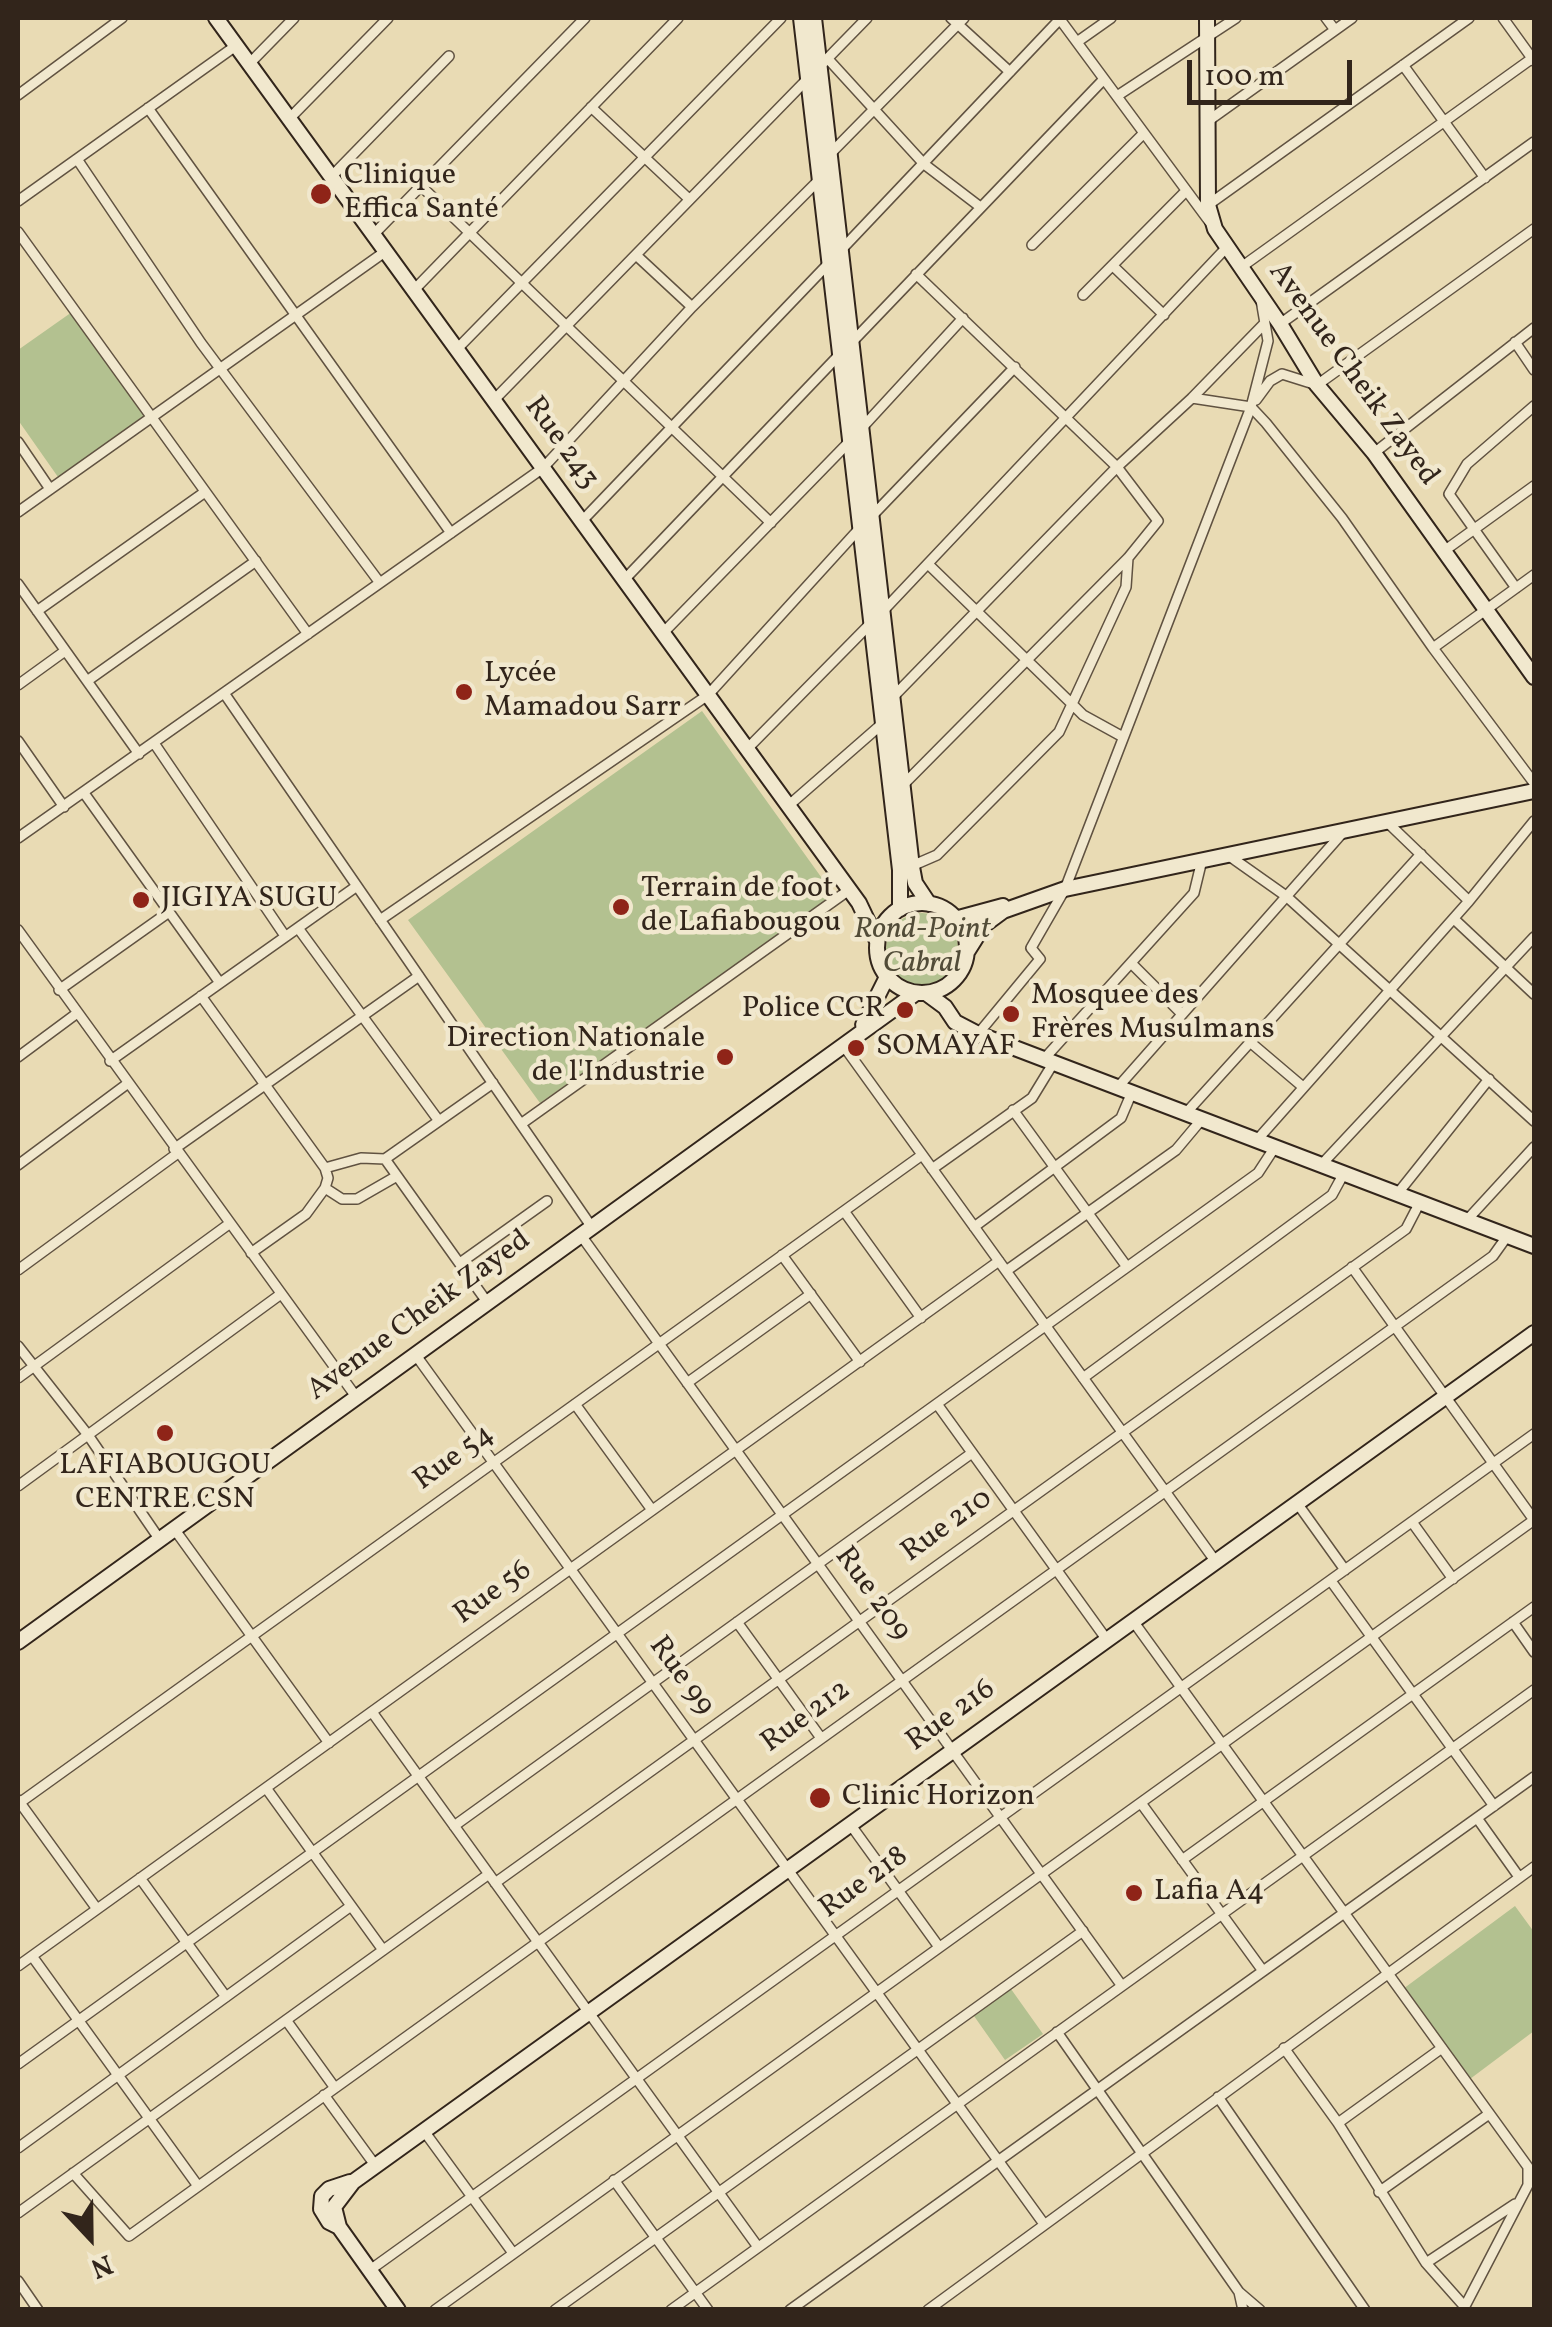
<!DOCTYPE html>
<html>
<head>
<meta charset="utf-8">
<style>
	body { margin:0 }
	#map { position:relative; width:1552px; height:2327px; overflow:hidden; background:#e9dbb4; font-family:Vollkorn,serif }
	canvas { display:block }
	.frame { position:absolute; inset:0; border:20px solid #32251b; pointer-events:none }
	.north { position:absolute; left:40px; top:2187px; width:100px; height:100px; -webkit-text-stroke:8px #f1e8ce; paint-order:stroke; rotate:158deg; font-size:28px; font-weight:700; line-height:40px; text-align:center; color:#32251b }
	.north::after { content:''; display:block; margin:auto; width:35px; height:45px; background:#32251b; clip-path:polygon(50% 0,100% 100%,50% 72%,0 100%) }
	.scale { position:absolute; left:1187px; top:60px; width:165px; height:45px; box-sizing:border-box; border:5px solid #32251b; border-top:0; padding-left:12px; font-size:30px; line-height:35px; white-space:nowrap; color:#32251b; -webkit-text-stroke:8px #f1e8ce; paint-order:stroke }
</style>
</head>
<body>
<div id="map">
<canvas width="1552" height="2327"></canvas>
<div class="frame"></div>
<div class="north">N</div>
<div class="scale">100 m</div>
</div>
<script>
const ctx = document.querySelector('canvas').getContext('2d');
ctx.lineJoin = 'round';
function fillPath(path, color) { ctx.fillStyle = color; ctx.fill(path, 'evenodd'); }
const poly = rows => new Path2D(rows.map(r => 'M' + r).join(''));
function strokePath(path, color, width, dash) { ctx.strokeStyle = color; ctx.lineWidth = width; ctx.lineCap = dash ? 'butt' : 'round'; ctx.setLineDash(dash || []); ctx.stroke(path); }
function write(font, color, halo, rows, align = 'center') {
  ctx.font = font + ' Vollkorn,serif'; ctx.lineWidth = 9; ctx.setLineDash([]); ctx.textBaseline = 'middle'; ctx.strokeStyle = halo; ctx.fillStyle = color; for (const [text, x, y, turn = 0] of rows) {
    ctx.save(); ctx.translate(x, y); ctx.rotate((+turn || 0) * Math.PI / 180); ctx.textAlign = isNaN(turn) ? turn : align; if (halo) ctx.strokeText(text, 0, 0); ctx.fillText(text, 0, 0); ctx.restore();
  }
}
fillPath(poly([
	[72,312,145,416,58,477,18,420,18,350],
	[702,711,834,895,540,1103,408,920],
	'886 949a36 36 0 1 1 72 0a36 36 0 1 1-72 0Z',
	[1515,1906,1534,1932,1534,2031,1470,2079,1403,1989],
	[1011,1989,1043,2034,1005,2060,974,2016]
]), '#b3c190');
const street = poly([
	[951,18,1010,72],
	[1059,18,1209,221],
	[1326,18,1335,30],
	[1503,18,1534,61],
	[1077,42,1111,18],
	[828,59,924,164,979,206],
	[250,63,294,18],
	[1403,65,1485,178],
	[18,95,122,18],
	[1117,96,1236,18],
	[591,107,689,199],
	[148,108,451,533],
	[290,118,388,18],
	[1208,121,1352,18],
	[832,152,964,18],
	[77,159,201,343,380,583],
	[332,176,449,56],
	[421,186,771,523],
	[18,201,237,45],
	[1208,205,1469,18],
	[18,232,308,634],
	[374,234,585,18],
	[1032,245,1144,133],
	[843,248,1060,19],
	[636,255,692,307],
	[1113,266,1164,315],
	[1240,268,1534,57],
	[414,290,678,18],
	[1083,295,1186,191],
	[1280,324,1534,142],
	[854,340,1104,79],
	[1515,342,1534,370],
	[457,349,781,18],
	[1192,398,1251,407,1266,423,1342,518,1433,648,1534,783],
	[494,400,867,18],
	[1256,400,1270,381,1282,374,1317,385,1534,229],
	[860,430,963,318],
	[18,442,50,489],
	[1374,453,1534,328],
	[18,512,386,251],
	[872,516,1015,367],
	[582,521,829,263],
	[1444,551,1534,486],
	[624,580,840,354],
	[18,584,139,754],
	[1516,588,1449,494,1467,464,1534,406],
	[884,610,1227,247],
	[37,611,205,492],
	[663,633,850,441],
	[1433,648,1534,575],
	[87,681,256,561],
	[18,685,65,651],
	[224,693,591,1226],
	[893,697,1117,467,1192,398,1264,324],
	[1123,737,1083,715,1072,704,1126,587,1128,558],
	[18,741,64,807],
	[154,743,285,936],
	[747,749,871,623],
	[902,786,1128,558,1158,521,1117,467,916,274],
	[84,793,220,983],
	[788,806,883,723],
	[1386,821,1469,901],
	[18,838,543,468,692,307,820,179],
	[1228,855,1286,896,1534,1121],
	[907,868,937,855,1059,732,1072,704,929,565],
	[1454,919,1534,994],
	[380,920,708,695,859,529],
	[298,928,439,1121],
	[18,930,357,1398],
	[1131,963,1182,1014],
	[59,990,169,912],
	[201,996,325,1168,328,1178,325,1188,306,1214,251,1253],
	[978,1034,1040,959,1031,948,1065,889,1251,407,1268,341,1261,300],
	[1250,1042,1303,1087],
	[843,1045,1216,1562],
	[18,1057,76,1014],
	[1044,1059,1194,893,1202,860],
	[110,1061,357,886],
	[1118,1087,1345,830],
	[1013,1110,1127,1267],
	[1186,1113,1421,854],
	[521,1124,849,890],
	[1257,1140,1469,901,1534,821],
	[174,1149,419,976],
	[385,1159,487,1302],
	[1322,1164,1534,937],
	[18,1165,127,1084],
	[325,1168,361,1158,385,1159,493,1083],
	[932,1169,1032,1098,1054,1062],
	[325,1188,342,1199,357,1199,397,1176],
	[1398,1193,1489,1079],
	[844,1211,921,1318],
	[1467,1220,1534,1147],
	[974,1227,1121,1118,1132,1092],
	[580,1234,1122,1986],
	[782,1255,860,1362],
	[460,1263,547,1201],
	[1352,1267,1534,1520],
	[18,1270,178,1153],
	[1006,1271,1176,1150,1202,1119],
	[18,1346,88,1435,160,1540],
	[415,1354,1044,2224],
	[18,1378,229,1224],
	[1083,1378,1332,1195,1344,1173],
	[687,1383,811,1294],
	[575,1404,652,1510],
	[937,1404,1107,1640],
	[18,1486,281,1294],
	[1297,1503,1345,1570],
	[1412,1522,1453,1579],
	[175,1530,329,1743],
	[1331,1581,1494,1806],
	[1133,1621,1528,2167,1528,2185,1463,2310],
	[737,1622,821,1738],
	[1513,1622,1534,1652],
	[372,1712,758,2247],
	[266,1788,383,1950],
	[18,1800,97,1909],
	[1141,1803,1263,1971],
	[18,1804,922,1155],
	[1477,1818,1519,1877],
	[850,1824,939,1947],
	[454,1826,972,1453],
	[1182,1860,1534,1607],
	[140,1878,226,1997],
	[495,1883,1406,1229,1420,1202],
	[32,1956,198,2186],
	[18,1966,999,1261],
	[286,2020,335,2088],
	[1057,2032,1239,2292,1260,2310],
	[1284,2048,1338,2123,1426,2263,1465,2307],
	[18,2064,1258,1173,1275,1147],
	[324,2095,375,2165],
	[1218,2097,1365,2310],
	[1338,2123,1442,2048],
	[424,2131,513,2253],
	[18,2148,351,1906],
	[73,2173,129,2236,1493,1256,1508,1235],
	[614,2180,708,2310],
	[1379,2192,1489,2114],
	[18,2213,489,1874],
	[1426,2263,1515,2204],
	[370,2270,1534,1434],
	[18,2281,38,2310],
	[1239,2292,1243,2310],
	[435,2310,1534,1520],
	[555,2310,1083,1931],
	[671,2310,1534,1690],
	[790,2310,1534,1777],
	[928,2310,1534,1867]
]);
const secondary = poly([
	[216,18,859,903,877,941],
	[801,18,900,870,900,909],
	[814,18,912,867,915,883,929,904],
	[1207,18,1208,205,1215,229,1280,324,1317,385,1374,453,1534,677],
	'877 948a45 45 0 1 1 90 0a45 45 0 1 1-90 0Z',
	[955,919,1003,906],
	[967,952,984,925,1003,911,1065,889,1534,791],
	[926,993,945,1007,955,1022,978,1034,1534,1246],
	[863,1025,887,977],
	[18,1642,916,993],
	[350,2182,329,2189,322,2196,321,2209,329,2222,339,2227,398,2310],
	[339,2227,334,2207,353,2182,1534,1333]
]);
strokePath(street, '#605241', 12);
strokePath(secondary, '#32251b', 18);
strokePath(street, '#f1e8ce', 9);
strokePath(secondary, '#f1e8ce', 14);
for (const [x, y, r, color] of [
	[321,194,12,"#8f2418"],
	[464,692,10,"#8f2418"],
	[141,900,10,"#8f2418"],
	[621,907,10,"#8f2418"],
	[905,1010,10,"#8f2418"],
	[1011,1014,10,"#8f2418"],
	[856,1048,10,"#8f2418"],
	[725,1057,10,"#8f2418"],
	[165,1433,10,"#8f2418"],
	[820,1798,12,"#8f2418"],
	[1134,1893,10,"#8f2418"]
]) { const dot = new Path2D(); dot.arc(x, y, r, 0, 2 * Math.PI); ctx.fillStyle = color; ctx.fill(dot); strokePath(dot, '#f1e8ce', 4); }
write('30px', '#32251b', '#f1e8ce', [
	["Clinique",344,177],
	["Effica Santé",344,211],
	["Lycée",484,675],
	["Mamadou Sarr",484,709],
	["Terrain de foot",641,890],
	["de Lafiabougou",641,924],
	["JIGIYA SUGU",161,900],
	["Mosquee des",1031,997],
	["Frères Musulmans",1031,1031],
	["Police CCR",885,1010,"right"],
	["Direction Nationale",705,1040,"right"],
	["de l'Industrie",705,1074,"right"],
	["SOMAYAF",876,1048],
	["LAFIABOUGOU",165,1467,"center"],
	["CENTRE CSN",165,1501,"center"],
	["Clinic Horizon",842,1798],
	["Lafia A4",1154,1893]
], 'left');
write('30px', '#32251b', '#f1e8ce', [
	["Avenue Cheik Zayed",1352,375,54],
	["Rue 243",560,444,54],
	["Avenue Cheik Zayed",420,1317,-36],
	["Rue 54",455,1459,-36],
	["Rue 210",948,1527,-36],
	["Rue 56",494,1594,-36],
	["Rue 209",871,1595,54],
	["Rue 99",680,1677,54],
	["Rue 216",952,1717,-36],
	["Rue 212",807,1718,-36],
	["Rue 218",865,1884,-36]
]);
write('italic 30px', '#524c38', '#f1e8ce', [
	["Rond-Point",922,931],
	["Cabral",922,965]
]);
</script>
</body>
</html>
